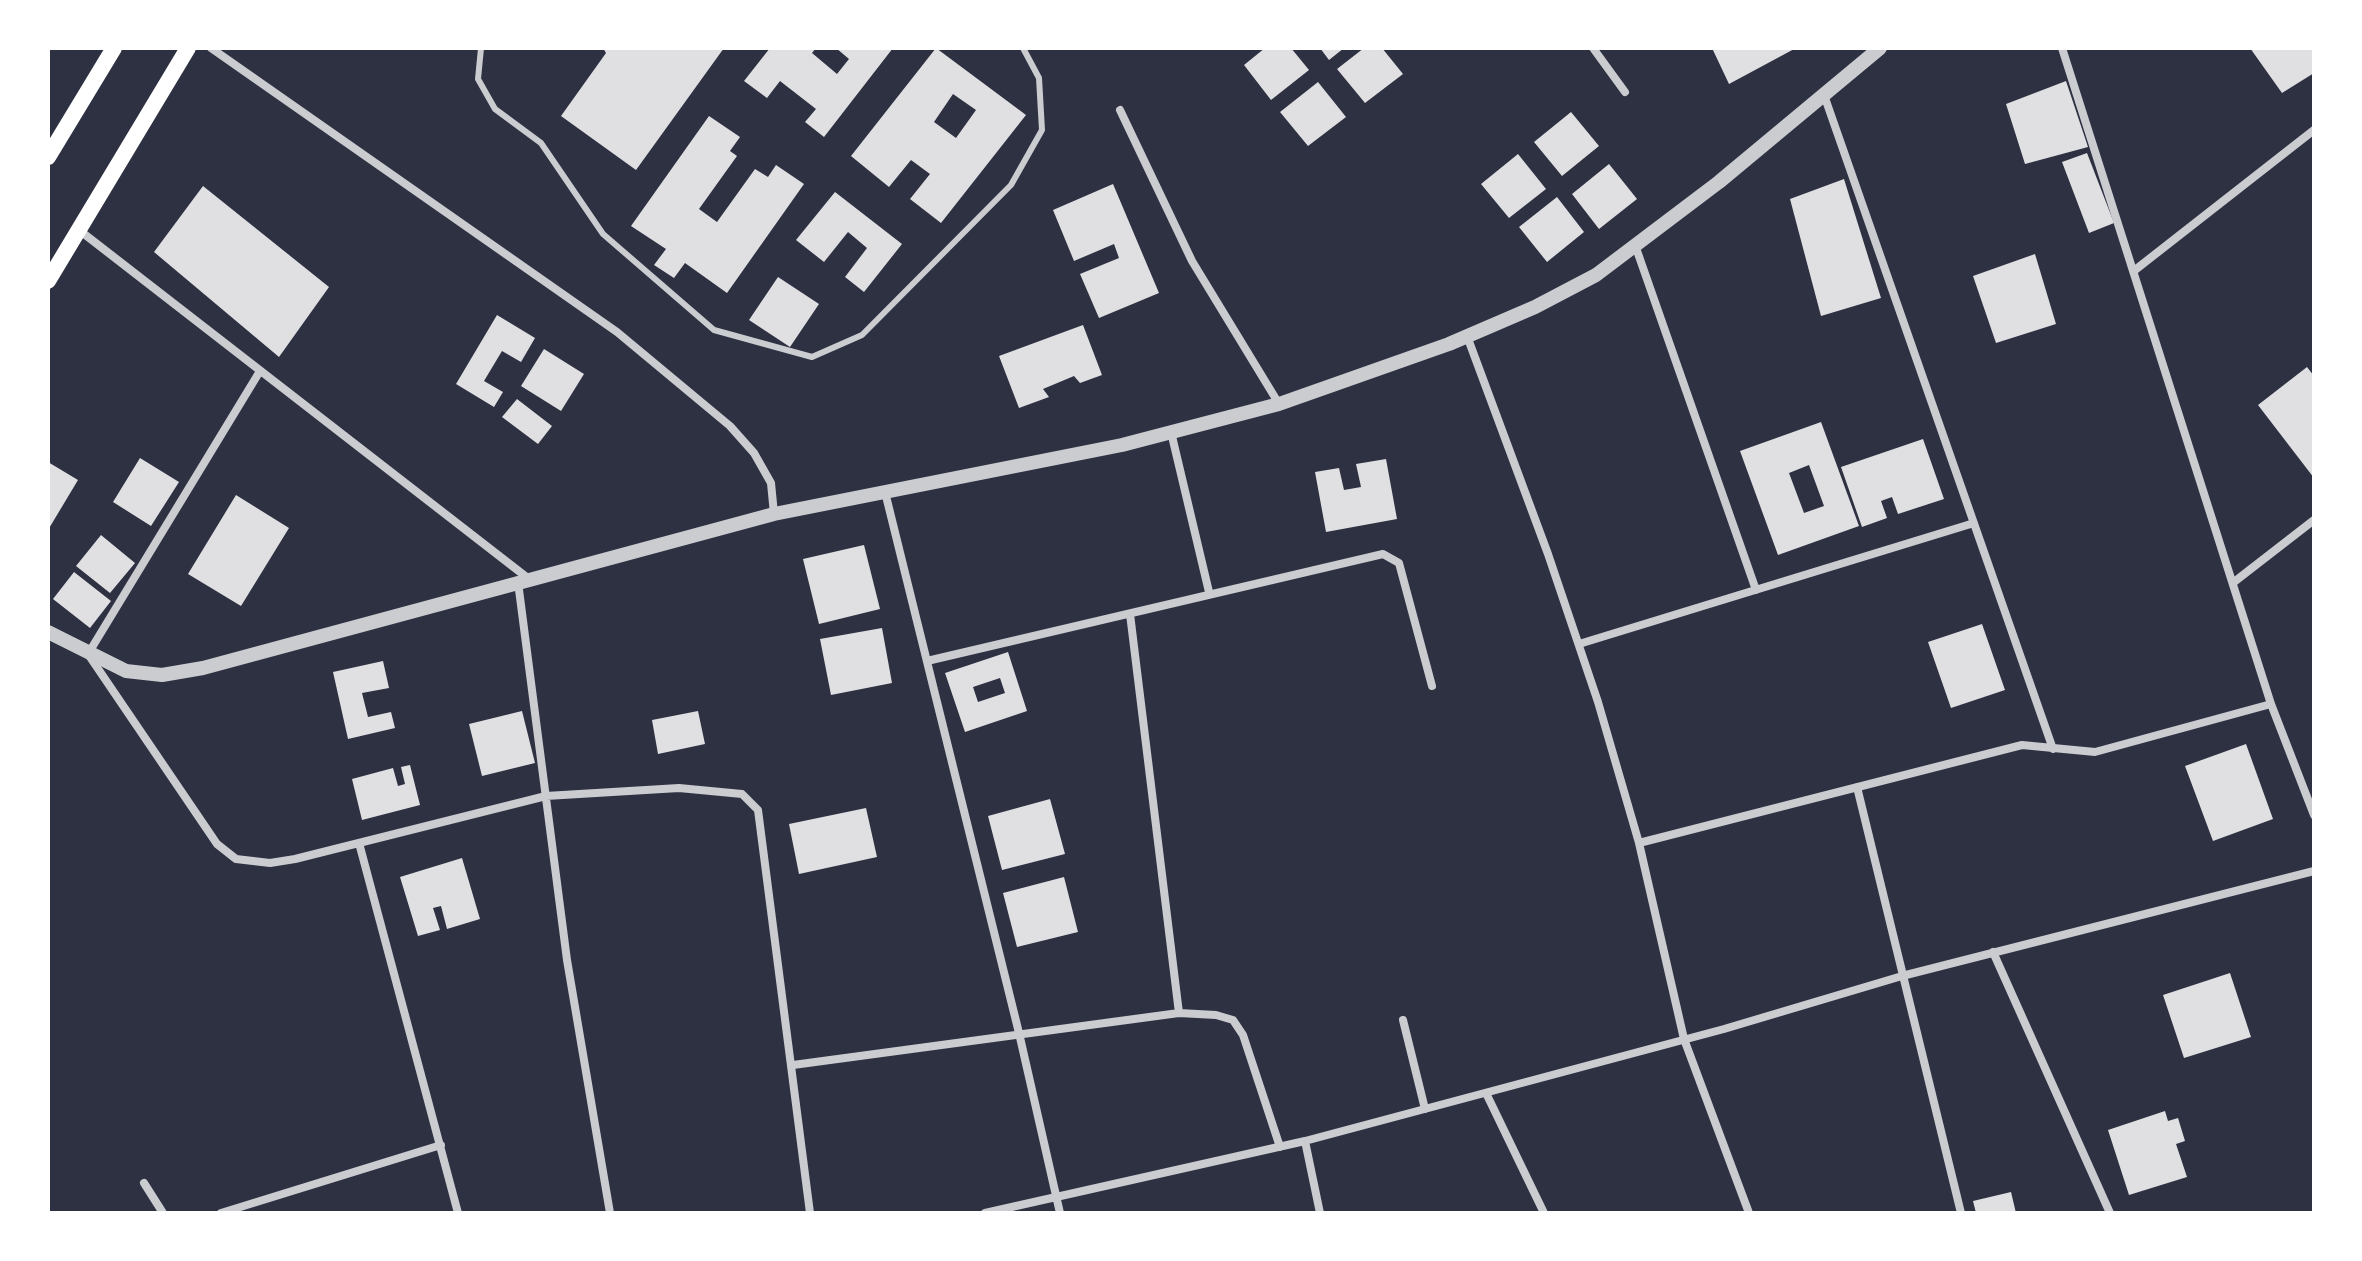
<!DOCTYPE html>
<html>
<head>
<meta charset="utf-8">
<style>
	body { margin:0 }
	#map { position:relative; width:2362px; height:1261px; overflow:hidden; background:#2d3142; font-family:Helvetica,sans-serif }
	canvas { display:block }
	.frame { position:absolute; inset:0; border:50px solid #fff; pointer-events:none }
</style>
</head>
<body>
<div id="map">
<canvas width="2362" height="1261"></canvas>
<div class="frame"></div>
</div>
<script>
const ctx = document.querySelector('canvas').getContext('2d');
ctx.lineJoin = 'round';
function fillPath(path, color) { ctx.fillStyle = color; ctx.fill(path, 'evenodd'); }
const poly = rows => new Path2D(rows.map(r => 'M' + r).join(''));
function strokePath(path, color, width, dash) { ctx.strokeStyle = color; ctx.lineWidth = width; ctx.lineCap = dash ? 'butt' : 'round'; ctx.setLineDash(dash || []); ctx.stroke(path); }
fillPath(poly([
	[603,48,724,48,636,170,561,116,606,53],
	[770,48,816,48,812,53,837,74,849,59,836,48,893,48,824,137,805,122,816,109,780,81,767,98,744,81],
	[936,48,1026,115,941,223,910,199,930,174,911,160,889,187,851,156],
	[953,94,976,110,956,138,934,122],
	[1265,48,1291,48,1309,70,1271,100,1244,65],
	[1320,48,1344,48,1329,60],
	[1364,48,1382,48,1403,74,1365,103,1337,69],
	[1712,48,1796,48,1729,84],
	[2250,48,2314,48,2314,73,2282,93],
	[2066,81,2088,147,2025,164,2006,104],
	[1318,82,1346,117,1308,146,1280,112],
	[1571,112,1599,146,1562,176,1534,142],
	[709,116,740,137,730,151,737,156,699,209,717,222,755,169,768,177,776,165,804,184,727,293,685,263,674,278,654,265,666,249,631,226],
	[2087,153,2114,223,2089,233,2062,162],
	[1518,154,1546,189,1509,218,1481,184],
	[1609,164,1637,199,1599,229,1572,194],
	[1844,179,1881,298,1821,316,1790,199],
	[1113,184,1159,293,1099,318,1080,274,1119,258,1114,244,1074,261,1053,210],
	[203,186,329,287,279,357,154,252],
	[835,192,902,244,864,292,845,277,867,248,848,232,824,262,796,240],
	[1557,197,1584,232,1547,262,1519,227],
	[2035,254,2056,324,1996,343,1973,276],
	[778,277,819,304,790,347,749,320],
	[497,315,535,338,521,362,502,351,484,381,503,392,494,407,456,384],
	[1083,325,1102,375,1080,383,1074,376,1043,389,1049,397,1019,408,999,356],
	[544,349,584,374,561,411,521,386],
	[2307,367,2314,376,2314,478,2258,405],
	[517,399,552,426,538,444,502,417],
	[1821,422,1859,526,1778,555,1740,451],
	[1809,465,1824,506,1804,513,1789,473],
	[1923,439,1944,499,1898,514,1892,497,1881,501,1887,518,1862,527,1841,467],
	[140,458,179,482,151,526,113,502],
	[1386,459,1397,519,1326,532,1315,472,1339,468,1344,490,1361,487,1356,464],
	[48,462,78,480,48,530],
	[236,495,289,528,241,606,188,574],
	[101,535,135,563,110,593,76,566],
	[864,545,880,609,819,624,803,559],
	[74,572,111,601,90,628,53,599],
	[1982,624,2005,690,1951,708,1928,642],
	[882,628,892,683,831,695,820,639],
	[1008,652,1027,711,965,732,945,673],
	[1000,678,1005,693,978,702,973,687],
	[383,661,389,688,362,693,368,717,391,712,395,728,348,739,333,672],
	[522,711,535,763,482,776,469,724],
	[698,711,705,744,658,754,652,720],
	[2246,744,2273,819,2213,841,2185,766],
	[410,765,420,805,362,820,352,779,393,768,398,786,405,784,401,767],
	[1050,799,1065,854,1002,870,988,816],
	[866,808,877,857,799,874,789,824],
	[462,858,480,919,447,929,441,906,433,908,440,930,418,936,400,877],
	[1064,877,1078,932,1017,947,1003,893],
	[2230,973,2251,1037,2184,1058,2163,995],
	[2165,1111,2168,1121,2178,1118,2185,1141,2176,1144,2187,1177,2129,1195,2108,1130],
	[2011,1192,2016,1213,1976,1213,1973,1201]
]), '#e0e0e3');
strokePath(poly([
	[481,48,478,79,495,109,541,143,603,234,714,330,812,357,862,335,1011,185,1042,130,1039,78,1023,48]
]), '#caccd0', 6);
strokePath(poly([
	[211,48,617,332,730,426,754,453,771,483,774,514],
	[1593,48,1625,92],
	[2062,48,2271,704,2314,815],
	[1824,95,2053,749],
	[1120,110,1192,261,1279,404],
	[79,230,529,579],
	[1635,245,1756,590],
	[2135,270,2314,130],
	[1467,336,1548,554,1598,702,1639,843,1684,1039,1749,1213],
	[260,371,88,654,217,844,236,859,270,863,295,859,546,796,679,788,742,794,758,810,810,1213],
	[1171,432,1209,592],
	[885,492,1019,1033,1060,1213],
	[518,582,567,960,610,1213],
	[2234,582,2314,520],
	[1130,614,1179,1013],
	[1579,644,1974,523],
	[927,661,1383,554,1399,563,1432,686],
	[1857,787,1961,1213],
	[359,843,458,1213],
	[1639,843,2022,745,2095,752,2271,704],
	[1993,952,2110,1213],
	[1403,1020,1425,1109],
	[793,1065,1179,1013,1216,1015,1233,1020,1243,1035,1280,1147],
	[1486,1093,1544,1213],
	[1305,1141,1320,1213],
	[144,1183,163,1213],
	[221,1213,441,1145],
	[985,1213,1305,1141,1724,1029,1902,976,2314,871]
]), '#caccd0', 8);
strokePath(poly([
	[48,632,126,671,162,675,203,668,774,514,1122,445,1279,404,1449,344,1535,307,1596,275,1719,182,1880,48]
]), '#caccd0', 14);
strokePath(poly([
	[48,157,114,48],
	[48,281,188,48]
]), '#fff', 16);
</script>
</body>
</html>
